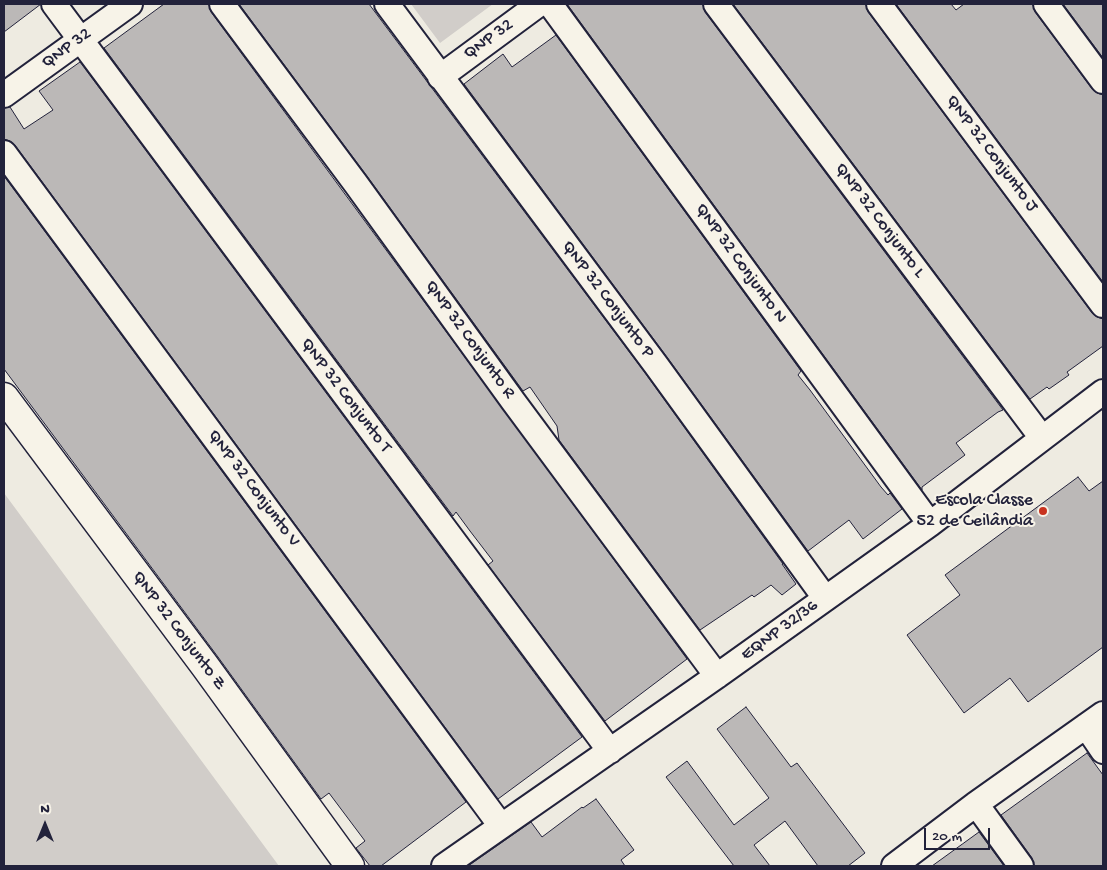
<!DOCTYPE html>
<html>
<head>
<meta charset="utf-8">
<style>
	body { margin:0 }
	#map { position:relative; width:1107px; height:870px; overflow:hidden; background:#eeebe1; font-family:"Gochi Hand",sans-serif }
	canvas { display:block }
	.frame { position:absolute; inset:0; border:5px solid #22223b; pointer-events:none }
	.north { position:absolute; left:20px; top:800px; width:50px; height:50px; -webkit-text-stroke:4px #f7f3e8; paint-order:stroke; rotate:0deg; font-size:14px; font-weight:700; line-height:20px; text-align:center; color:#22223b }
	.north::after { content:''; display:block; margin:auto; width:18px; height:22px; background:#22223b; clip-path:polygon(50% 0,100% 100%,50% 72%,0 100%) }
	.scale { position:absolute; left:924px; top:828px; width:66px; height:22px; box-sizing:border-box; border:2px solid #22223b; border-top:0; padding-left:6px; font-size:15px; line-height:18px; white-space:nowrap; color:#22223b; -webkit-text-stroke:4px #f7f3e8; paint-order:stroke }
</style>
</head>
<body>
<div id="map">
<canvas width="1107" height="870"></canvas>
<div class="frame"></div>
<div class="north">N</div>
<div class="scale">20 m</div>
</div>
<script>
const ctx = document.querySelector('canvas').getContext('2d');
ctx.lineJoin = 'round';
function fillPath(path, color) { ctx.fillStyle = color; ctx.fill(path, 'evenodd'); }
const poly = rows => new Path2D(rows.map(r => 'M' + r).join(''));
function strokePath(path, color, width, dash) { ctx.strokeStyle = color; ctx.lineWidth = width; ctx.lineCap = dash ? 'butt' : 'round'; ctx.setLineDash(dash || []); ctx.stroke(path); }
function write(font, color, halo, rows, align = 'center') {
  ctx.font = font + ' "Gochi Hand",sans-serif'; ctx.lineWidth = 4; ctx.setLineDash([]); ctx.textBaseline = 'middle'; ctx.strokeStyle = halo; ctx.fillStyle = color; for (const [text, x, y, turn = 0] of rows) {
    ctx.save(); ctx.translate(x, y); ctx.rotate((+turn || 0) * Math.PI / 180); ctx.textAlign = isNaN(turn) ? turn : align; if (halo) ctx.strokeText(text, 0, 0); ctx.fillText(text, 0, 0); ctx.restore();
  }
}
fillPath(poly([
	[411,4,493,4,440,43],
	[4,493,279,866,4,866]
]), '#d1cdc9');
const building = poly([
	[4,4,41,4,4,32,4,4],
	[164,4,209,4,211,12,687,659,605,721,488,565,493,561,470,531,456,512,453,516,104,48,164,4],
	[239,4,369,4,645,373,783,564,782,564,796,584,782,595,771,585,754,597,752,595,700,630,559,440,557,426,530,387,523,391,367,176,239,4],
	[567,4,703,4,705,12,1003,410,998,412,956,443,965,455,922,487,922,490,567,4],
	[733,4,866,4,868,12,1092,313,1097,317,1103,319,1103,346,1067,372,1069,375,1049,389,1047,387,1030,399,733,4],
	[896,4,951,4,956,10,964,4,1033,4,1035,12,1092,89,1097,93,1103,95,1103,282,896,4],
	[1063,4,1103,4,1103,58,1063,4],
	[556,35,801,371,798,375,810,390,881,487,888,495,890,493,902,509,863,539,849,520,808,551,667,357,464,84,503,54,512,67,556,35],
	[80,62,582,737,498,799,15,145,10,141,4,139,4,108,10,107,24,129,53,110,39,91,80,62],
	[4,176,466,802,381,866,370,866,356,848,365,841,329,793,321,799,218,657,4,369,4,176],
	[1078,477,1089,491,1103,481,1103,647,1028,702,1010,678,964,713,907,635,960,595,945,575,1078,477],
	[746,707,791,767,797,763,865,853,848,866,818,866,785,821,754,845,770,866,734,866,666,777,687,761,734,825,769,798,717,729,746,707],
	[1087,753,1103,775,1103,866,1034,866,1032,858,1001,815,1087,753],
	[596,799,634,850,621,860,625,866,468,866,531,822,542,837,582,807,583,808,596,799],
	[979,832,1004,866,932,866,979,832]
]);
fillPath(building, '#bbb8b7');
strokePath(building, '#22223b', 1);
const minor = poly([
	[54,4,610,751],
	[222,4,356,184,513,401,717,676],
	[387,4,656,365,825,598],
	[550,4,930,524],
	[716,4,1042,438],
	[879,4,1103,305],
	[1046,4,1103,81],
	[440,77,539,4],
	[4,95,130,4],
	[4,153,501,826],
	[1086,726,1103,751],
	[976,804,1021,866],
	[444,866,717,676,930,524,1103,392],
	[894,866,976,804,1103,714]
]);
const tertiary = poly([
	[4,397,205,666,350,866]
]);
strokePath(minor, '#22223b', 28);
strokePath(tertiary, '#22223b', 31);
strokePath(minor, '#f7f3e8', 24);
strokePath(tertiary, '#f7f3e8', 28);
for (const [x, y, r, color] of [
	[1043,511,5,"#c8321e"]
]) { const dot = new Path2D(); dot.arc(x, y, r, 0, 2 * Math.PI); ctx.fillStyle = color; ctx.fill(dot); strokePath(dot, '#f7f3e8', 2); }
write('18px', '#22223b', '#f7f3e8', [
	["QNP 32",489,40,-36],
	["QNP 32",67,49,-36],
	["QNP 32 Conjunto J",991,154,53],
	["QNP 32 Conjunto L",879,221,53],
	["QNP 32 Conjunto N",740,264,54],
	["QNP 32 Conjunto P",607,300,53],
	["QNP 32 Conjunto R",469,340,54],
	["QNP 32 Conjunto T",345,396,53],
	["QNP 32 Conjunto V",253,489,53],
	["QNP 32 Conjunto Z",178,631,53],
	["EQNP 32/36",780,631,-36]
]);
write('18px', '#22223b', '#f7f3e8', [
	["Escola Classe",1033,501],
	["52 de Ceilândia",1033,522]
], 'right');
</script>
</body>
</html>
